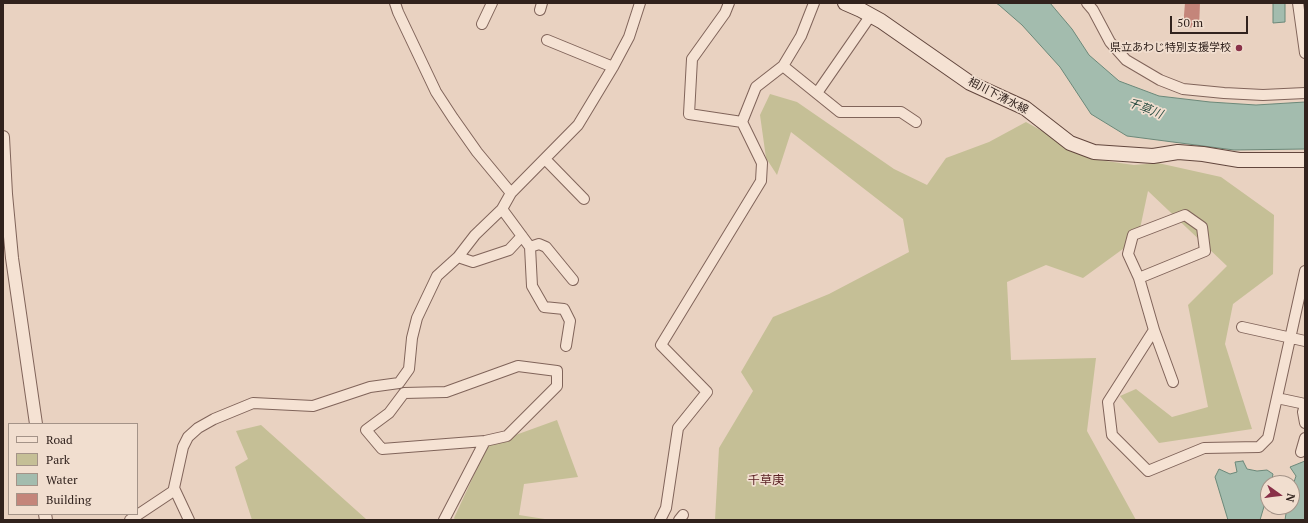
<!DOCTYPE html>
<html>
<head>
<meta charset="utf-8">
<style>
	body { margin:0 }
	#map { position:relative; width:1308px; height:523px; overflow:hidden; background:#e9d2c1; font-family:"PT Serif",serif }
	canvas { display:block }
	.frame { position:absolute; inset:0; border:4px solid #31221d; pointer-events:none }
	.legend { position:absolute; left:8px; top:423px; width:130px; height:92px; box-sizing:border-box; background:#f1decf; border:1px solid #a49388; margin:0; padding:5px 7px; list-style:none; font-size:12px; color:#31221d }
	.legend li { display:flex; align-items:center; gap:8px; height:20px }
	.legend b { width:20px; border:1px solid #a49388 }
	.north { position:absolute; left:1260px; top:475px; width:40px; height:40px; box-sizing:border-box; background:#f1decf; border:1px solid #a49388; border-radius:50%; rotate:104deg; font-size:11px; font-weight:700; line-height:16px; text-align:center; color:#31221d }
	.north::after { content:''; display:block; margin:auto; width:14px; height:18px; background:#893048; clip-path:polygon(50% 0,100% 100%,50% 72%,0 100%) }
	.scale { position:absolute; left:1170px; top:16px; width:78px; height:18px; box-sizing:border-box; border:2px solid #31221d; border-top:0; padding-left:5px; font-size:12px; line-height:14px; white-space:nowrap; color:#31221d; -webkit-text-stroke:3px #f1decf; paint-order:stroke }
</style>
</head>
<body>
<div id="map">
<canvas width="1308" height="523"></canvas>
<div class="frame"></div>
<ul class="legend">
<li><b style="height:5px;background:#f5e2d3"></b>Road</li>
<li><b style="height:11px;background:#c5bf96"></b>Park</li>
<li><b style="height:11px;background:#a3bcae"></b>Water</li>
<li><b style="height:11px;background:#c4857a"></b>Building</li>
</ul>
<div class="north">N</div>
<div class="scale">50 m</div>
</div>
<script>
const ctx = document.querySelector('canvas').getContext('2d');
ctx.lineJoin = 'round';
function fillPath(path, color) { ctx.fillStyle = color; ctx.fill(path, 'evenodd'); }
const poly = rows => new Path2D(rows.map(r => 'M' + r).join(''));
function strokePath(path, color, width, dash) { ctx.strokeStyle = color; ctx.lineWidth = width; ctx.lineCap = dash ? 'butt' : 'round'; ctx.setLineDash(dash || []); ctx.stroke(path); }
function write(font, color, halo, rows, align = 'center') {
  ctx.font = font + ' "PT Serif","Noto Sans JP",serif'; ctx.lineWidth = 3.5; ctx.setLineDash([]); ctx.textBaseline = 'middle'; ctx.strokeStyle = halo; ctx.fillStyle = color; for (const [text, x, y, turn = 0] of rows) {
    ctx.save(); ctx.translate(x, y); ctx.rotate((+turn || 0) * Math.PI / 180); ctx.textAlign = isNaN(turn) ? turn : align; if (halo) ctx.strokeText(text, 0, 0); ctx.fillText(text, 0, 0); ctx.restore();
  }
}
fillPath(poly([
	[770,94,797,102,894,169,927,185,946,158,989,142,1026,122,1092,159,1134,165,1158,163,1221,177,1274,215,1273,274,1233,304,1225,344,1252,429,1159,443,1120,396,1136,389,1172,417,1208,407,1188,305,1227,266,1148,191,1138,238,1083,278,1046,265,1007,282,1011,360,1096,358,1087,431,1136,520,715,520,719,448,753,391,741,372,773,317,829,294,909,252,903,219,791,132,777,175,766,158,760,115],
	[557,420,578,477,524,484,519,515,551,520,455,520,454,518,488,445],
	[261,425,366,519,366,520,252,520,235,467,248,459,236,431]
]), '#c5bf96');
const water = poly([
	[996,3,1050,3,1072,29,1089,55,1119,81,1159,96,1210,102,1256,105,1305,102,1305,149,1234,150,1127,136,1091,114,1060,67,1022,25,999,5,996,3],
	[1273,3,1285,3,1285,22,1273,23,1273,3],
	[1243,461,1247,469,1257,471,1267,470,1273,474,1271,483,1268,483,1268,493,1260,520,1228,520,1215,477,1219,469,1230,474,1237,472,1235,462,1243,461],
	[1305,461,1305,520,1285,520,1287,507,1292,507,1292,488,1296,476,1290,467,1305,461]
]);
fillPath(water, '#a3bcae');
strokePath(water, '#6b8879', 1);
fillPath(poly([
	[1185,3,1200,3,1199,28,1183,27]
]), '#c4857a');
const minor = poly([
	[395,3,398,12,436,92,453,118,477,152,511,193],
	[729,3,725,13,692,59,689,114,742,122],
	[1087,3,1093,10,1110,42,1126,60,1160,80,1183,89,1224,93,1263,95,1305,93],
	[1298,3,1305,53],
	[540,10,542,3],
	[482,24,492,3],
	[547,40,613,67],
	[783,66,840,112,901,112,916,122],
	[817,93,871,15],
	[545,159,584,199],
	[502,209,530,247,532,286,544,307,564,309,570,321,566,346],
	[530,247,539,244,546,247,573,280],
	[458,257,473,262,509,250,522,236],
	[1139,278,1205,251,1202,227,1185,215,1133,235,1128,254,1139,278,1154,330,1108,402,1112,435,1148,471,1204,448,1259,447,1268,438,1305,271],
	[1242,327,1305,341],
	[1154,330,1173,382],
	[518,366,557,371,557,386,507,436,485,441,382,449,366,430,389,413,404,393,446,392,518,366],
	[1277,398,1305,404],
	[1305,405,1303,412,1305,423],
	[1301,452,1305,438],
	[130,520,175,490],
	[189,520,174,488,183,447,188,437,198,428,214,419,253,403,313,406,370,387,399,383,409,369,412,338,417,318,437,276,458,257,475,235,502,209,511,193,578,125,613,67,629,37,640,3],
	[444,520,485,441],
	[660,520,666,508,678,428,707,392,661,345,761,181,762,163,742,122,756,87,783,66,801,36,814,3],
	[679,520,683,515]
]);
const tertiary = poly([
	[3,137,6,194,12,258,36,424],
	[45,514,46,520]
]);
const secondary = poly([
	[845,3,861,10,881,21,970,83,1025,108,1070,143,1094,152,1153,156,1178,152,1203,154,1239,160,1305,160]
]);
strokePath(minor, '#80645a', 12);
strokePath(tertiary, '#80645a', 14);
strokePath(secondary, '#62463d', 16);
strokePath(minor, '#f5e2d3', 10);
strokePath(tertiary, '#f5e2d3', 12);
strokePath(secondary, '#f5e2d3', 14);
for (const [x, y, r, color] of [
	[1239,48,4,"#893048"]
]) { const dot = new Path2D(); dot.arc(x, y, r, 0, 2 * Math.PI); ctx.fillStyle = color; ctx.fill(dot); strokePath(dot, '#f1decf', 1.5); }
write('11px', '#31221d', '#f1decf', [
	["県立あわじ特別支援学校",1231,48]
], 'right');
write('11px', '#31221d', '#f1decf', [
	["相川下清水線",998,96,27]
]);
write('italic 12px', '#2e5045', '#f1decf', [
	["千草川",1145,109,21]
]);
write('12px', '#5a2124', '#f1decf', [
	["千草庚",766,481]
]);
</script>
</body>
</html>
